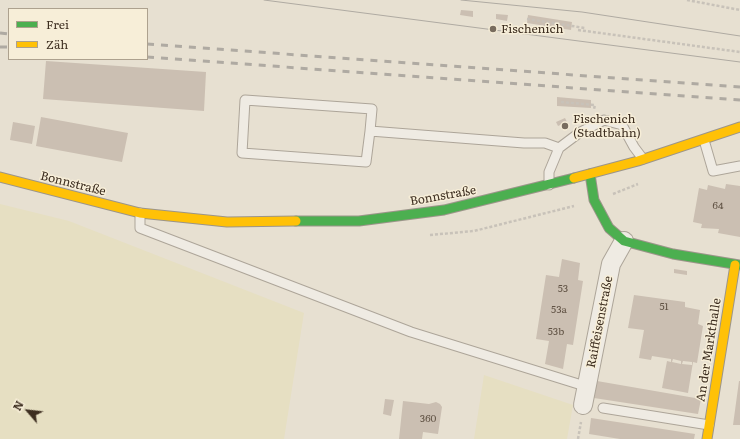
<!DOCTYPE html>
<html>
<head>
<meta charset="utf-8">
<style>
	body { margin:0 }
	#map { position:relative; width:740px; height:439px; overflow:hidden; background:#e7e0d1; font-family:Literata,serif }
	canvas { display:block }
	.legend { position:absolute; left:8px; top:8px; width:140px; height:52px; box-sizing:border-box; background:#f7eed8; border:1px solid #ada18e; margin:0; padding:5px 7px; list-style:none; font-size:12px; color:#3d2e20 }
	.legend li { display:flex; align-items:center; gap:8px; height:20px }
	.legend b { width:20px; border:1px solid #ada18e }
	.north { position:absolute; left:8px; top:391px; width:40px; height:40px; -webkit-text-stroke:3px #f7eed8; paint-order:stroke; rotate:298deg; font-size:11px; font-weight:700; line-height:16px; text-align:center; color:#3d2e20 }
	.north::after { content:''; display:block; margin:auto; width:14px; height:18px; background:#3d2e20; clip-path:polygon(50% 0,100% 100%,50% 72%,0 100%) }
</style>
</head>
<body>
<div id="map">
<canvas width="740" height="439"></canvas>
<ul class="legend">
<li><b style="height:5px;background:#4caf50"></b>Frei</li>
<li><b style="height:5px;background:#ffc107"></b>Zäh</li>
</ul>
<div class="north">N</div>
</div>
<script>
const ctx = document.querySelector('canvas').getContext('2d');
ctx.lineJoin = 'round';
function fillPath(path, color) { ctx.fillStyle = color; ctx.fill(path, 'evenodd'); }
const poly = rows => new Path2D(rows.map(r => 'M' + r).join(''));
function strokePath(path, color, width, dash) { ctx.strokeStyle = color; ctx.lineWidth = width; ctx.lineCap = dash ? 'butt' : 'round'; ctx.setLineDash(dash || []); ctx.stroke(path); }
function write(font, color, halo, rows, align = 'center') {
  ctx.font = font + ' Literata,serif'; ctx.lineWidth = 3; ctx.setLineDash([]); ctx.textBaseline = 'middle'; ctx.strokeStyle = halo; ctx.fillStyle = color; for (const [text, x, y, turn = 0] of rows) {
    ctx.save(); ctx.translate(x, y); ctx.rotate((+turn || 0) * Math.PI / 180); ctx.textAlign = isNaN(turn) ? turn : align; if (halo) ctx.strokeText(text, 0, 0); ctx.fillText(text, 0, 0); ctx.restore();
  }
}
fillPath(poly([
	[0,204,69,221,304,313,284,439,0,439],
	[484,375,573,405,567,439,474,439]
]), '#e6dfc2');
fillPath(poly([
	[461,10,473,11,473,17,460,15],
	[496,14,508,15,507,21,496,19],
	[528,15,572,22,571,30,527,23],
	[46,61,206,72,204,111,43,99],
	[557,97,591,100,591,108,557,106],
	[41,117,128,133,122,162,36,146],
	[565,118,567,122,558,126,556,122],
	[13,122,35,126,32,144,10,140],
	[726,184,740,186,740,237,718,233,719,229,701,228,702,224,693,222,699,188,707,190,708,185,725,189],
	[562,259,580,263,578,280,583,281,573,345,567,344,563,369,545,364,549,341,536,339,546,275,559,277],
	[674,269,687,271,687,275,674,273],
	[634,295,685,302,685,307,700,310,698,324,703,326,697,363,693,362,688,393,662,388,667,361,671,362,671,359,652,356,651,360,639,358,644,330,628,328],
	[673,359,681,361,681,364,672,362],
	[683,361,692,362,692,365,682,364],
	[597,381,701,399,698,414,594,398],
	[739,381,740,381,740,425,733,425],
	[385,399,394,400,391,416,383,414],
	[403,401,429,404,436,402,440,404,442,407,438,434,423,432,422,439,399,439],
	[591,418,695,434,694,439,620,439,589,434]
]), '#cbbfb2');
const lane = poly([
	[370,131,366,162,242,153,245,100,372,109,370,131,524,143,545,143,559,148],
	[704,140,713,171,740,166],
	[549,185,549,172,559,148,579,133,604,120,622,125,634,147,643,159],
	[140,213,140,228,411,332,588,387],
	[603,408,709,425]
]);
const street = poly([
	[583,405,611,264,624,241]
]);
const fast = poly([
	[590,174,594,200,609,228,624,241,673,254,740,265],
	[296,221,359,221,444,210,574,178]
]);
const slow = poly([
	[0,177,140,213,227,222,296,221],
	[574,178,638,161,740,127],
	[707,439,735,265]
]);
strokePath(lane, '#ada599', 11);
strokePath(street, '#ada599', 20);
strokePath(fast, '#9c958a', 11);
strokePath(slow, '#9c958a', 11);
strokePath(poly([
	[687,0,740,10],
	[527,19,585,28],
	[578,30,740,52],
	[561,102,595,105,594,109],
	[613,194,638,184],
	[430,235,474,231,574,206],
	[578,439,581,422]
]), '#c8c2b9', 2.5, [3, 2]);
strokePath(lane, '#efebe3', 9);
strokePath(street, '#efebe3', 18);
strokePath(fast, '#4caf50', 9);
strokePath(slow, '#ffc107', 9);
strokePath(poly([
	[264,0,740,62],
	[461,0,582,12,740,36]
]), '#afaaa2', 1);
strokePath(poly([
	[0,33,9,34],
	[147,44,740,87],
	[0,47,9,47],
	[147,57,740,100]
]), '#afaaa2', 3, [7, 7]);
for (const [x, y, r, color] of [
	[493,29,4,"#786c5e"],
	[565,126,4,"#786c5e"]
]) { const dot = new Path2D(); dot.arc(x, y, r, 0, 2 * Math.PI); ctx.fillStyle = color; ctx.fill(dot); strokePath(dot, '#f7eed8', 1.5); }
write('10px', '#605244', null, [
	["64",718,206],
	["53",563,289],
	["51",664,307],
	["53a",559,310],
	["53b",556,332],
	["360",428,419]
]);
write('12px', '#3d2e20', '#f7eed8', [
	["Fischenich",501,29],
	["Fischenich",573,119],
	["(Stadtbahn)",573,133]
], 'left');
write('12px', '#3d2e20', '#f7eed8', [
	["Bonnstraße",73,184,14],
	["Bonnstraße",443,196,-10],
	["Raiffeisenstraße",600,322,-79],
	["An der Markthalle",709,350,-81]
]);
</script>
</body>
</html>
